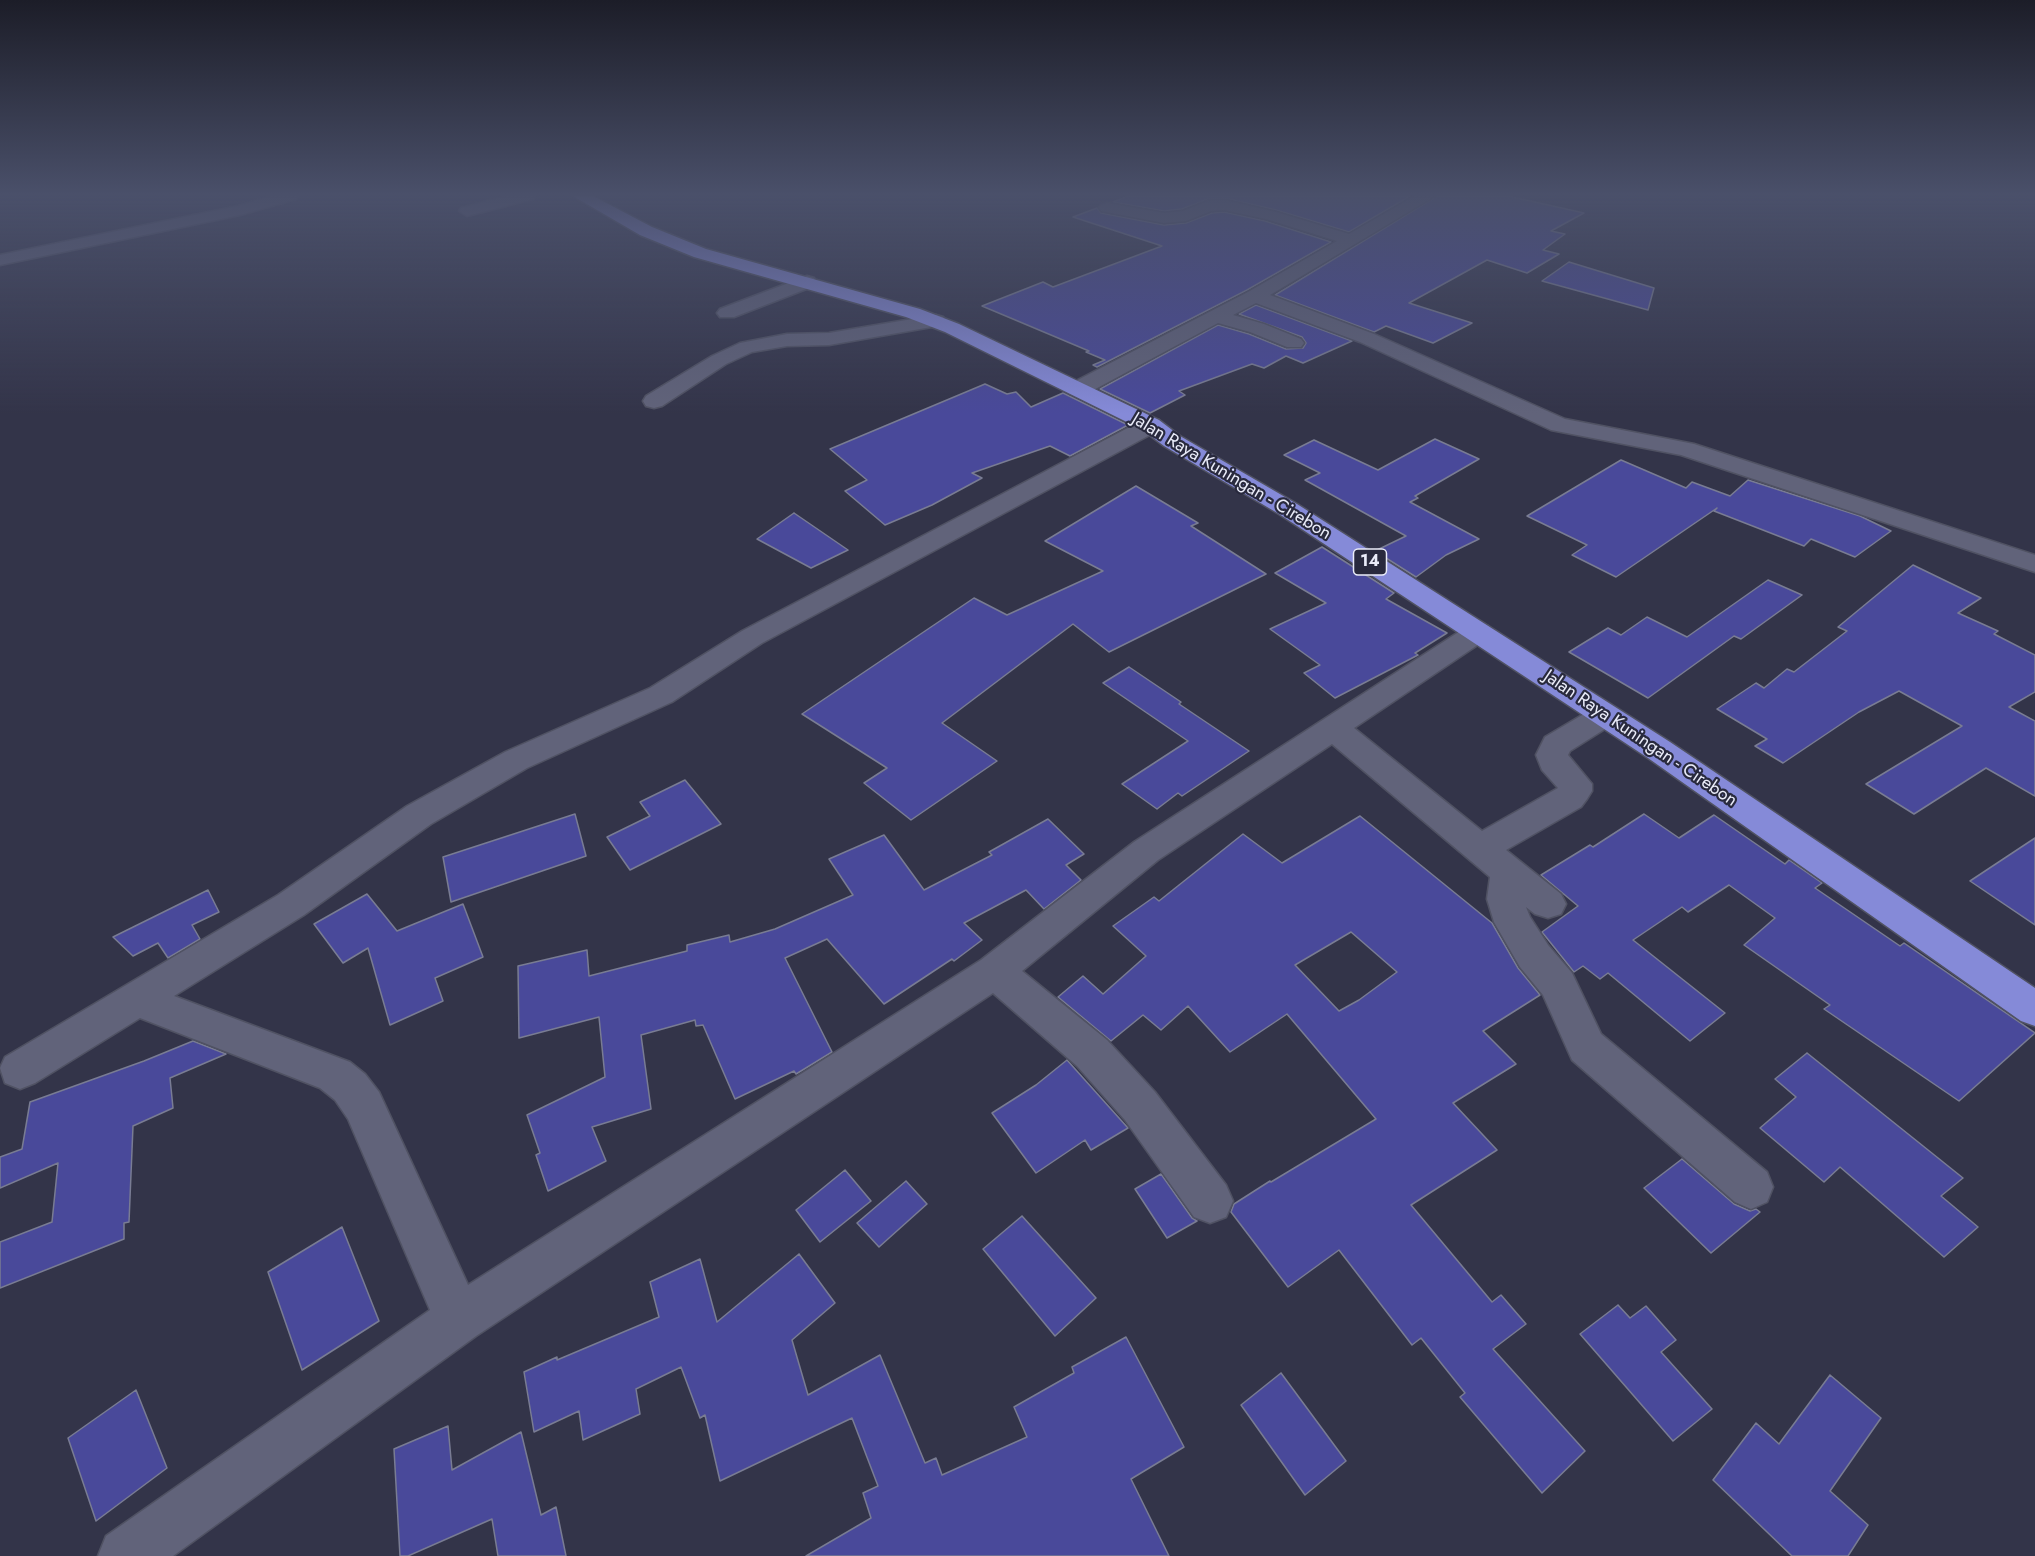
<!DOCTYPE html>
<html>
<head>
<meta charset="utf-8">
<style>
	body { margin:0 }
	canvas { display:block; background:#333449 }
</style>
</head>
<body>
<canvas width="2035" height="1556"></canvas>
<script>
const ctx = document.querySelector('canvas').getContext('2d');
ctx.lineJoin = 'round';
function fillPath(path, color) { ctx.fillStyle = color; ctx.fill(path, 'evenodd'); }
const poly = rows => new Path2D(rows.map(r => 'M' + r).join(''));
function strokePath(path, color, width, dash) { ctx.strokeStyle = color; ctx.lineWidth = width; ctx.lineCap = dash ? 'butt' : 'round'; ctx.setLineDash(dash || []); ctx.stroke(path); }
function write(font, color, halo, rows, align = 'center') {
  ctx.font = font + ' Jost,sans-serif'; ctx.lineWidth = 4.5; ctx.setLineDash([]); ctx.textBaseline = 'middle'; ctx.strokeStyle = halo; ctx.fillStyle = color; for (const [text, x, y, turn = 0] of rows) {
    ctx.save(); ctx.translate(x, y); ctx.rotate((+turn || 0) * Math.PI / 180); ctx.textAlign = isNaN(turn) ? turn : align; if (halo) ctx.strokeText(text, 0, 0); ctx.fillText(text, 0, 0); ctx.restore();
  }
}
const building = poly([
	[1128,196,1410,196,1349,232,1276,210,1225,198,1208,199,1182,209,1164,211,1113,202,1128,196],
	[1437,196,1508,196,1584,213,1551,231,1565,234,1543,250,1559,254,1527,273,1487,260,1409,303,1472,323,1433,343,1386,326,1374,332,1275,295,1437,196],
	[1097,208,1101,213,1164,225,1186,223,1212,213,1224,212,1265,221,1331,242,1247,290,1097,367,1093,365,1105,360,1086,352,1089,351,982,306,1043,282,1053,287,1162,246,1073,217,1097,208],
	[1569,262,1654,288,1648,310,1542,281,1569,262],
	[1256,305,1352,341,1303,363,1286,356,1264,368,1252,364,1179,391,1185,395,1150,413,1100,389,1218,325,1249,334,1286,349,1303,348,1306,343,1302,337,1239,314,1256,305],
	[985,384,1007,394,1016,392,1031,407,1063,393,1128,425,1070,456,1050,446,972,473,982,478,932,505,885,525,845,491,867,480,830,449,985,384],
	[1435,439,1479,459,1415,496,1418,498,1410,502,1479,539,1446,555,1416,577,1375,551,1406,536,1305,480,1320,473,1284,455,1314,440,1378,470,1435,439],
	[1621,460,1686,488,1692,482,1730,496,1748,480,1860,516,1891,531,1855,557,1811,539,1804,546,1714,511,1717,508,1616,577,1572,555,1587,545,1527,516,1621,460],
	[1136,486,1198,523,1191,526,1266,574,1109,652,1073,624,942,723,997,761,911,820,864,783,887,768,802,714,974,598,1007,615,1103,571,1045,541,1136,486],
	[794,513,848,550,811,568,757,539,794,513],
	[1322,547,1394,593,1386,599,1447,633,1415,653,1418,655,1335,698,1304,673,1320,665,1270,629,1326,603,1275,573,1322,547],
	[1913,565,1981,598,1958,613,1998,631,1994,634,2035,655,2035,692,2009,707,2035,721,2035,796,1986,768,1914,814,1866,784,1962,726,1899,691,1859,712,1783,763,1755,746,1767,739,1717,709,1756,683,1764,688,1787,669,1794,672,1847,631,1838,627,1913,565],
	[1768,580,1802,595,1741,639,1734,636,1648,698,1569,652,1608,628,1621,635,1647,617,1687,637,1768,580],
	[1129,667,1181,702,1179,704,1249,751,1182,796,1178,793,1157,809,1122,784,1188,741,1103,683,1129,667],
	[685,780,721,824,630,870,607,837,650,816,640,802,685,780],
	[575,814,586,856,451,902,443,857,575,814],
	[1644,814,1679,838,1714,815,1785,864,1789,860,1822,883,1815,888,1900,946,1904,943,2035,1033,1959,1101,1824,1009,1830,1005,1744,945,1775,918,1729,885,1688,912,1682,907,1633,940,1725,1013,1690,1041,1608,973,1600,979,1583,966,1574,972,1542,932,1578,906,1541,875,1590,845,1593,847,1644,814],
	[1360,816,1492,923,1518,968,1540,995,1483,1031,1516,1064,1453,1103,1497,1150,1411,1205,1492,1302,1501,1295,1526,1324,1493,1349,1585,1451,1542,1493,1460,1397,1465,1393,1421,1338,1412,1345,1339,1250,1288,1287,1231,1212,1234,1204,1270,1181,1271,1182,1376,1119,1287,1014,1230,1052,1188,1006,1161,1030,1143,1015,1111,1041,1058,997,1083,976,1103,994,1146,956,1113,926,1154,897,1159,901,1243,834,1282,863,1360,816],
	[1351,932,1397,972,1359,1000,1339,1011,1295,965,1351,932],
	[1048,819,1084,854,1066,865,1081,880,1044,909,1026,890,964,923,982,940,954,961,952,959,884,1004,827,939,785,958,832,1052,801,1071,796,1074,794,1071,735,1099,703,1025,696,1026,695,1020,641,1035,651,1109,592,1127,606,1161,548,1191,536,1155,540,1153,527,1115,605,1077,599,1017,519,1038,518,966,587,950,589,976,687,951,687,945,729,935,730,942,775,929,853,895,829,859,884,835,924,890,992,855,989,852,1048,819],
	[2035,838,2035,925,1970,881,2035,838],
	[208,890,219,912,192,925,200,939,168,958,158,943,133,956,113,937,208,890],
	[367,894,397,931,463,904,483,957,435,978,443,1001,390,1025,368,948,343,963,314,924,367,894],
	[193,1041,226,1054,170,1078,173,1108,133,1126,129,1222,124,1223,124,1239,0,1288,0,1242,52,1222,58,1163,0,1188,0,1157,22,1149,30,1102,144,1061,193,1041],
	[1807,1053,1963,1178,1941,1196,1978,1227,1944,1257,1840,1167,1824,1182,1760,1128,1796,1097,1775,1079,1807,1053],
	[1067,1060,1128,1128,1091,1150,1085,1140,1036,1173,992,1113,1036,1085,1067,1060],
	[1682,1159,1734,1204,1750,1211,1756,1209,1760,1212,1711,1253,1644,1188,1682,1159],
	[845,1170,871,1201,820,1242,796,1210,845,1170],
	[1161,1174,1192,1218,1197,1221,1167,1238,1135,1189,1161,1174],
	[906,1181,927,1204,879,1247,857,1223,906,1181],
	[1022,1216,1096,1298,1055,1336,983,1249,1022,1216],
	[342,1227,379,1321,302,1370,268,1272,342,1227],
	[799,1254,835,1303,792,1340,808,1395,880,1355,925,1463,936,1458,942,1475,1027,1437,1014,1407,1074,1373,1072,1367,1126,1337,1184,1447,1131,1479,1169,1556,806,1556,871,1518,863,1493,878,1486,852,1418,720,1481,705,1415,700,1418,681,1367,636,1389,640,1414,583,1440,579,1411,534,1432,524,1372,557,1357,557,1360,659,1317,650,1282,700,1259,717,1322,799,1254],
	[1618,1305,1630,1318,1646,1306,1676,1340,1661,1352,1712,1409,1673,1441,1580,1334,1618,1305],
	[1281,1373,1346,1461,1305,1495,1241,1405,1281,1373],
	[1830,1375,1881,1418,1830,1491,1868,1525,1848,1556,1792,1556,1713,1480,1756,1423,1779,1444,1830,1375],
	[136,1390,167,1468,96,1521,68,1438,136,1390],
	[448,1426,452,1470,521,1432,541,1515,556,1507,566,1556,498,1556,492,1519,408,1556,400,1556,394,1449,448,1426]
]);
fillPath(building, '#49499a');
strokePath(building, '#797c93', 1.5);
const minor = poly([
	[272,196,298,196,296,199,240,215,0,265,0,255,238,206,272,196],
	[507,196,535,196,533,199,467,216,459,211,461,208,507,196],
	[1415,196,1435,196,1270,295,1374,334,1565,419,1694,444,2035,555,2035,572,1681,455,1551,430,1360,342,1256,303,1233,315,1264,324,1301,339,1304,343,1301,347,1287,347,1250,332,1218,323,1086,394,1078,395,1070,394,1067,389,1070,384,1248,292,1337,241,1266,219,1224,210,1211,211,1186,221,1164,223,1101,211,1099,208,1101,205,1107,203,1164,213,1183,211,1208,201,1224,200,1276,212,1349,234,1415,196],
	[807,276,814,278,816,282,814,286,734,317,720,317,717,313,720,309,807,276],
	[936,315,943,317,946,321,943,325,829,345,787,346,752,352,726,364,662,406,654,408,646,406,643,401,646,396,712,356,740,343,787,334,829,333,936,315],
	[1151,418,1159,420,1162,425,1159,430,762,643,672,702,527,768,431,824,304,915,174,996,350,1062,365,1074,379,1092,468,1285,981,960,1134,842,1468,626,1478,623,1488,626,1492,632,1488,638,1354,728,1482,831,1558,788,1542,770,1536,755,1545,737,1594,708,1605,705,1616,708,1621,715,1616,722,1570,751,1568,755,1592,784,1592,791,1587,799,1581,807,1506,850,1561,894,1566,904,1561,914,1548,918,1535,914,1526,907,1530,917,1548,945,1572,973,1601,1034,1767,1172,1773,1187,1767,1202,1751,1209,1735,1202,1572,1060,1543,995,1520,967,1494,922,1487,899,1490,877,1332,744,1158,860,1022,971,1107,1040,1155,1092,1226,1185,1233,1201,1226,1217,1210,1223,1194,1217,1125,1120,1077,1066,993,993,476,1336,173,1556,98,1556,106,1536,430,1310,348,1119,335,1100,320,1088,140,1018,35,1083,20,1089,5,1083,0,1068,5,1057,278,895,407,806,505,752,650,688,742,631,1143,420,1151,418]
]);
const highway = poly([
	[573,196,593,196,652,227,706,249,920,309,959,324,1159,420,1180,436,1297,504,1670,742,2035,988,2035,1026,2021,1021,1648,758,1279,514,1164,446,1143,430,945,332,906,317,694,257,640,235,573,196]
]);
strokePath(minor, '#505263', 3);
strokePath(highway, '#505263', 3);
fillPath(minor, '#61637a');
fillPath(highway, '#858ad8');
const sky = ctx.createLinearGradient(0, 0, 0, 414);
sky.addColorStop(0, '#1c1d28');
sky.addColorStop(0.47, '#4a506a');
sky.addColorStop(1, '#4a506a00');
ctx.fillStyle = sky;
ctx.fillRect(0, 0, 2035, 414);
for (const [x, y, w] of [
	[1370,562,33]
]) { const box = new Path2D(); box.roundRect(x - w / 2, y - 13, w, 26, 4.5); ctx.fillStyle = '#292a3e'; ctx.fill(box); strokePath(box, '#eaecf9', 1.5); }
write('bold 16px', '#eaecf9', null, [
	["14",1370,562]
]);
write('18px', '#eaecf9', '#292a3e', [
	["Jalan Raya Kuningan - Cirebon",1231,477,31],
	["Jalan Raya Kuningan - Cirebon",1640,739,34]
]);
</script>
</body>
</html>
